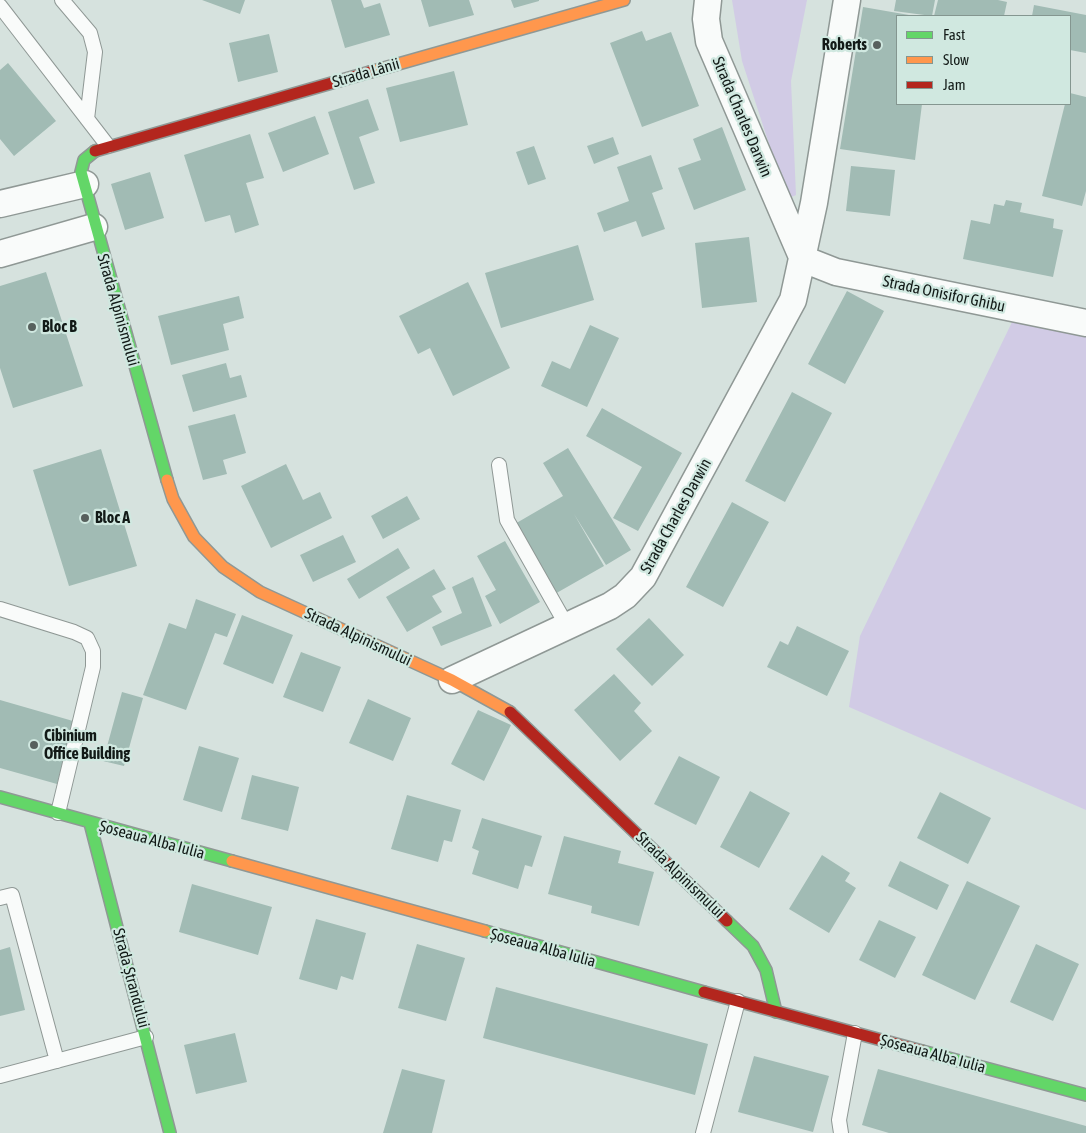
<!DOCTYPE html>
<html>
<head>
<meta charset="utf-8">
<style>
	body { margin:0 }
	#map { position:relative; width:1086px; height:1133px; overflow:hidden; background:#d6e2de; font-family:"Asap Condensed",sans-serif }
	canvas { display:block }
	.legend { position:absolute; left:896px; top:15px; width:175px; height:90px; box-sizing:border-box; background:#d0e8e0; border:1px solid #849690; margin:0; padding:6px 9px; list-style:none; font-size:15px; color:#121a17 }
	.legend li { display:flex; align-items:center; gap:10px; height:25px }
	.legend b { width:25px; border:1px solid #849690 }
</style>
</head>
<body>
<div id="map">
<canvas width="1086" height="1133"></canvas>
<ul class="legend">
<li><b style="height:6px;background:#63d668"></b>Fast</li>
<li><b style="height:6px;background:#ff974d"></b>Slow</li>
<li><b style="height:6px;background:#b3261e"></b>Jam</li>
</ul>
</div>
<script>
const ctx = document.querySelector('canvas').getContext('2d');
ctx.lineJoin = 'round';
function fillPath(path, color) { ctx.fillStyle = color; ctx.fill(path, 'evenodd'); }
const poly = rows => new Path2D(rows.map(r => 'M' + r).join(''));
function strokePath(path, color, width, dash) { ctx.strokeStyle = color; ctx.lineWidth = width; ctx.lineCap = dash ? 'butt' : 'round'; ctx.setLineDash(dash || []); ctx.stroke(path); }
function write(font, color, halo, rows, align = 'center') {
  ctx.font = font + ' "Asap Condensed",sans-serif'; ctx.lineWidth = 4.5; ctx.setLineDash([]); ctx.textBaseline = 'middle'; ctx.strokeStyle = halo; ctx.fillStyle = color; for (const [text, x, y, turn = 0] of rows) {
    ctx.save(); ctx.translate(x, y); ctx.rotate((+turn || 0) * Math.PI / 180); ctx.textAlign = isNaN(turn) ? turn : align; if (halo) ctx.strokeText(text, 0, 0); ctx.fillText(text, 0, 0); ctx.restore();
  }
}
fillPath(poly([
	[732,0,807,0,791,81,796,195,787,199,742,61],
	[1014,318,1086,335,1086,810,849,707,860,636]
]), '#d1cbe5');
fillPath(poly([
	[202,0,245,0,240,14],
	[331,0,361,0,364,8,380,3,390,35,345,48],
	[421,0,469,0,474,15,429,27],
	[511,0,539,0,539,1,514,8],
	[896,0,935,0,932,16,894,11],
	[938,0,998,0,1007,2,1004,16,934,16],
	[1034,5,1086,15,1086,53,1070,50,1070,16,1032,16],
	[863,7,909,15,897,16,897,104,922,104,915,160,840,149],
	[642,31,646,41,671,32,699,106,642,127,610,43],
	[269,34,278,72,238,82,229,43],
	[8,63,56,121,14,156,0,139,0,70],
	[454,71,468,125,400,142,386,88],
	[1070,93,1086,97,1086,191,1082,206,1042,196,1065,104,1070,104],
	[368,99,379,130,359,137,375,183,354,190,328,112],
	[315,116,329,154,283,172,268,133],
	[722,127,746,190,694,210,678,168,701,160,693,139],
	[250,134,264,178,246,183,259,225,235,233,230,215,205,222,184,155],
	[613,137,619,154,594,164,587,146],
	[534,146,546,179,528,185,516,152],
	[651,155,663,189,652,193,665,229,642,237,636,221,604,232,597,213,629,201,617,167],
	[851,166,895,170,890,216,846,211],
	[150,172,164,218,125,230,111,184],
	[1006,200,1022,203,1020,212,1054,219,1053,228,1063,230,1053,277,963,259,971,220,990,224,994,204,1004,206],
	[749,237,757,302,702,308,695,243],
	[578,245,594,300,501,328,485,273],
	[46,272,83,386,13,408,0,368,0,286],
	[468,282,510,368,453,396,430,348,418,354,399,316],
	[847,291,884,311,845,384,808,364],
	[239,296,244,318,223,324,229,350,171,365,158,316],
	[590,325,619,338,587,407,541,386,552,361,570,369],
	[226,363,230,378,241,375,247,397,193,412,182,375],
	[792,392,832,413,785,502,745,481],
	[602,408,682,453,638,531,613,518,642,467,586,436],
	[235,414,246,453,223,460,227,474,203,480,188,426],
	[568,448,631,550,606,565,574,514,604,566,553,595,513,525,563,496,543,463],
	[101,449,137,566,69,586,33,470],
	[286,464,303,500,320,492,332,518,271,548,241,486],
	[407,496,420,519,383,539,371,516],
	[732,502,769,522,723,607,686,587],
	[343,535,356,562,313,582,300,555],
	[505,541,540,602,500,624,485,596,496,590,477,556],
	[398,548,410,568,359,599,347,579],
	[434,569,446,589,432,596,442,612,407,632,386,597],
	[473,577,492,626,441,646,432,627,462,613,452,587],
	[196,599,236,614,227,637,215,633,186,710,143,695,169,623,186,629],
	[242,615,293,635,273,684,223,664],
	[649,618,684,655,652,686,616,649],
	[797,626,849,651,827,696,767,667,780,641,788,645],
	[301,652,341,667,323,712,283,697],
	[614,674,641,703,634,711,652,731,620,761,574,710],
	[122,692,143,698,124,766,103,761],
	[368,699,411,718,393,761,349,743],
	[0,700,73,721,57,784,0,768],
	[478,710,511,725,484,781,451,764],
	[199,746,239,758,222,812,183,800],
	[679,756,720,777,696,825,654,804],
	[252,775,299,787,288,831,241,819],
	[750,791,790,813,759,868,720,847],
	[940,792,991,818,968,864,917,838],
	[407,795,461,810,452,842,444,840,438,862,391,849],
	[482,818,542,836,532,867,525,865,518,889,472,874,479,851,472,848],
	[564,836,621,851,618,863,654,872,639,926,591,913,592,906,548,894],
	[822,855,850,873,845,881,856,888,829,933,789,909],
	[900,861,949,885,937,910,888,886],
	[967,881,1020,906,975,1000,922,975],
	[192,884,272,907,258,955,179,932],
	[316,919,366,933,353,980,341,976,337,990,299,979],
	[879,920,916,937,895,978,859,960],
	[417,944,465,958,446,1021,398,1008],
	[1036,944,1079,964,1053,1021,1010,1002],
	[10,947,25,1010,0,1016,0,950],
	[496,987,708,1044,695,1095,483,1038],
	[235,1033,247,1082,196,1094,184,1045],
	[754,1056,829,1076,813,1132,738,1112],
	[402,1069,445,1080,432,1133,383,1133],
	[878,1069,1086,1126,1086,1133,889,1133,862,1125]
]), '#a1bbb4');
const lane = poly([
	[62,0,90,33,95,52,87,119],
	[0,6,108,146],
	[499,465,507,520,567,626],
	[0,609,74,632,87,638,93,651,93,667,58,813],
	[0,898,12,895,57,1061],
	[0,1076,146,1037],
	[703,1133,738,1001],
	[841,1133,839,1120,855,1033]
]);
const street = poly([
	[708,0,706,19,709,41,803,259],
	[0,204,85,184],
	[0,254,94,227],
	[803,259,836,272,1086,323],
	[452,680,610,606,625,596,643,577,793,300,814,203,847,0]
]);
const fast = poly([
	[95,151,84,160,81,172,167,480],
	[0,797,232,861],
	[90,823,170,1133],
	[727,921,753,946,766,970,776,1012],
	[485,931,704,992],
	[922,1051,1086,1095]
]);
const slow = poly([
	[370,72,624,0],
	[167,480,173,499,194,537,223,567,260,592,452,680,510,712],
	[232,861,485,931]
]);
const jam = poly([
	[95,151,370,72],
	[510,712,727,921],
	[704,992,922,1051]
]);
strokePath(lane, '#8f9895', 16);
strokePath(street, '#8f9895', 29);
strokePath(fast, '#8f9895', 14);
strokePath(slow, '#8f9895', 14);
strokePath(jam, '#8f9895', 14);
strokePath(lane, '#f9fbfa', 14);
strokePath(street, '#f9fbfa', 26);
strokePath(fast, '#63d668', 11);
strokePath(slow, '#ff974d', 11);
strokePath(jam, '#b3261e', 11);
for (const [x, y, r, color] of [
	[877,45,5,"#57605d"],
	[32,327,5,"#57605d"],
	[85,518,5,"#57605d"],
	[34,745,5,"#57605d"]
]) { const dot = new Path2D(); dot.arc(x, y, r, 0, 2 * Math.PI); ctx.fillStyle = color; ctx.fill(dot); strokePath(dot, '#d0e8e0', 2); }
write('bold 16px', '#121a17', '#d0e8e0', [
	["Roberts",867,45,"right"],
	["Bloc B",42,327],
	["Bloc A",95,518],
	["Cibinium",44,736],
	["Office Building",44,754]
], 'left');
write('16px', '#121a17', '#d0e8e0', [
	["Strada Lânii",366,73,-16],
	["Strada Charles Darwin",742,117,67],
	["Strada Onisifor Ghibu",944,294,12],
	["Strada Alpinismului",118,310,74],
	["Strada Charles Darwin",676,516,-61],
	["Strada Alpinismului",358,637,25],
	["Șoseaua Alba Iulia",152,840,15],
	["Strada Alpinismului",680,875,44],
	["Șoseaua Alba Iulia",543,948,15],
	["Strada Ștrandului",131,978,75],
	["Șoseaua Alba Iulia",933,1054,15]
]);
</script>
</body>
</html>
